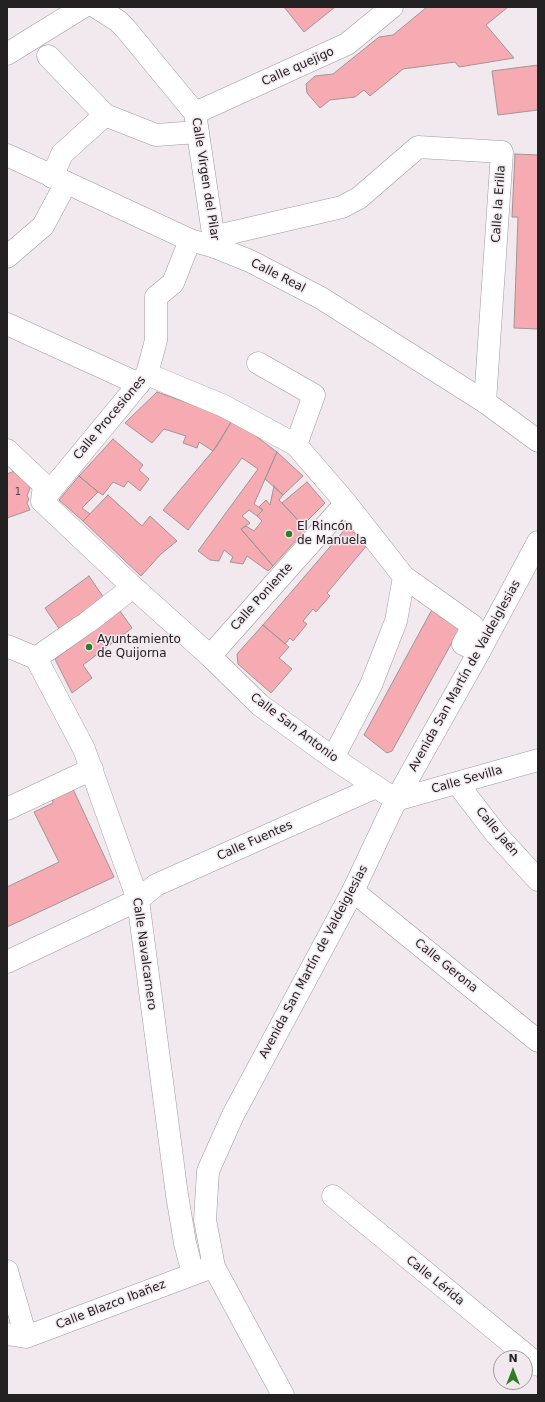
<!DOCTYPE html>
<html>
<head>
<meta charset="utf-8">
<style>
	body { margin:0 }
	#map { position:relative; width:545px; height:1402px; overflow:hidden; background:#f2e9ee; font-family:"DejaVu Sans",sans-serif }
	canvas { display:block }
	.frame { position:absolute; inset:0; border:8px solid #242123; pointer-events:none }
	.north { position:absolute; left:493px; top:1350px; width:40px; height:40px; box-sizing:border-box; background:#f2e9ee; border:1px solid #a0999d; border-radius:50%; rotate:0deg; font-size:11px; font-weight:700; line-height:16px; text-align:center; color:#242123 }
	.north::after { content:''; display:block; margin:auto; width:14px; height:18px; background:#2e7d27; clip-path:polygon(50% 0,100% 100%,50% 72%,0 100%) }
</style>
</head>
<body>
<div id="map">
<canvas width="545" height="1402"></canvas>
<div class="frame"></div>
<div class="north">N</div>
</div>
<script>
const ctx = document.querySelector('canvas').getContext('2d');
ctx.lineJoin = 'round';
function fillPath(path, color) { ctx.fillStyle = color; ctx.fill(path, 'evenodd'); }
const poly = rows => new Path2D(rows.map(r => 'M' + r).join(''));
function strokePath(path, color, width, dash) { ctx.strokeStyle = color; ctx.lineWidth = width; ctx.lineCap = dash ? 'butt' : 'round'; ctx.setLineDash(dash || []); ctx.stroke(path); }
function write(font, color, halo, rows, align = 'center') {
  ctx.font = font + ' "DejaVu Sans",sans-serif'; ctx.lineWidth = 3; ctx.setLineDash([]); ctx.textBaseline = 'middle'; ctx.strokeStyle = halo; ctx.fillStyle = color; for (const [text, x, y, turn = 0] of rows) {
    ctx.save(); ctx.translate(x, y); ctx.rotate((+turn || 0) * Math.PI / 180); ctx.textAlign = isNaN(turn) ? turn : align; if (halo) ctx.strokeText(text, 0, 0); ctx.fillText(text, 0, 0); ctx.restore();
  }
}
const building = poly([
	[284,7,335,7,304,32,284,7],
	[427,7,508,7,486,25,514,58,459,67,455,62,403,69,370,96,364,90,355,97,330,100,320,108,307,93,306,84,315,76,333,74,379,37,393,35,427,7],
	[538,65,538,110,498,115,492,71,538,65],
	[515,154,538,155,538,329,514,328,518,217,512,217,515,154],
	[157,392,233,419,213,451,199,442,197,448,183,443,186,436,164,429,152,443,125,423,157,392],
	[233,419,277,452,254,504,263,510,257,516,249,510,242,516,250,523,241,529,273,566,268,571,247,556,243,564,230,562,233,557,224,550,219,561,210,560,198,551,258,469,242,458,188,530,163,510,217,446,233,419],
	[113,439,143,465,139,470,149,479,140,491,128,481,124,487,113,482,103,495,98,492,79,476,113,439],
	[277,452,303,476,283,495,265,479,277,452],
	[17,470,26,477,30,488,27,496,29,499,27,503,30,510,7,518,7,474,17,470],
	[79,476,98,492,82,508,90,514,83,521,59,500,79,476],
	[307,482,325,503,303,525,282,503,307,482],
	[274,486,283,495,279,500,306,529,273,566,241,529,246,526,254,531,262,521,257,516,263,510,259,507,266,500,270,505,274,486],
	[108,495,142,526,150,516,177,541,161,554,141,576,83,521,108,495],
	[347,527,368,544,327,593,330,596,316,612,313,609,303,621,307,624,293,641,290,638,285,644,263,625,347,527],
	[89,576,104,598,120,611,132,628,83,665,92,678,72,693,55,659,88,634,60,630,45,608,89,576],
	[435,604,461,626,392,751,387,753,364,735,435,604],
	[263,625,289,647,279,658,292,669,271,693,238,664,237,654,263,625],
	[72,787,114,877,7,927,7,887,59,862,34,812,53,803,52,797,72,787]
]);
fillPath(building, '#f6aab2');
strokePath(building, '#9f9596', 1);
const minor = poly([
	[96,7,118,21,125,28,195,113,215,247],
	[7,54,83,7],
	[48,56,105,115,156,135,198,132],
	[195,113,347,44,392,7],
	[52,177,62,154,105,115],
	[213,237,342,207,359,198,418,147,502,152,485,402],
	[7,257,43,226,66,183],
	[7,324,139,384],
	[258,363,314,395,296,445],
	[147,374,224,406,296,445,346,503,404,577,396,621,371,685,333,758],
	[7,450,44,485,42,501],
	[42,501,133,587,210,656,260,705,333,758,396,800,538,760],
	[42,501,147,374,156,340,156,297,173,283,190,240],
	[404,577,473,626,463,644,479,652],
	[88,622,133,587],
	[7,646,36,658,84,749,138,900,177,1195,185,1243,193,1274],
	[210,656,346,503],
	[36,658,82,626],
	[457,783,496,834,538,880],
	[7,809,92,769],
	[353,891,538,1041],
	[7,962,138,900,156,885,376,787],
	[333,1196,538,1365],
	[7,1271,26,1337],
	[7,1334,26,1337,207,1269]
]);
const major = poly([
	[7,155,190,240,215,247,250,261,321,298,485,402,538,441],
	[283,1395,214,1267,205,1220,208,1171,233,1115,353,891,396,800,479,652,538,542]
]);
strokePath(minor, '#a1999e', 23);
strokePath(major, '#a1999e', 23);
strokePath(minor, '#fff', 22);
strokePath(major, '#fff', 22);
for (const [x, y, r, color] of [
	[289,534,4,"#2e7d27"],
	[89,647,4,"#2e7d27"]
]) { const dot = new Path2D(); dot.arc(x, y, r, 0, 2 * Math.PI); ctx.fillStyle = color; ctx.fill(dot); strokePath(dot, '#f2e9ee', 1.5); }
write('10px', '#584347', null, [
	["1",18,492]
]);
write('12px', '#242123', '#f2e9ee', [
	["Calle quejigo",298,67,-24],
	["Calle Virgen del Pilar",205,179,81],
	["Calle la Erilla",499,204,-86],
	["Calle Real",278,276,27],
	["Calle Procesiones",110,418,-50],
	["Calle Poniente",262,597,-48],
	["Avenida San Martín de Valdeiglesias",465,676,-61],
	["Calle San Antonio",294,728,37],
	["Calle Sevilla",467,780,-16],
	["Calle Jaén",497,832,50],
	["Calle Fuentes",255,841,-24],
	["Calle Navalcarnero",144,954,82],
	["Avenida San Martín de Valdeiglesias",314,962,-62],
	["Calle Gerona",446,966,39],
	["Calle Lérida",435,1281,39],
	["Calle Blazco Ibañez",111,1305,-21]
]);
write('12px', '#242123', '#f2e9ee', [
	["El Rincón",297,527],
	["de Manuela",297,541],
	["Ayuntamiento",97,640],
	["de Quijorna",97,654]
], 'left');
</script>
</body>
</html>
